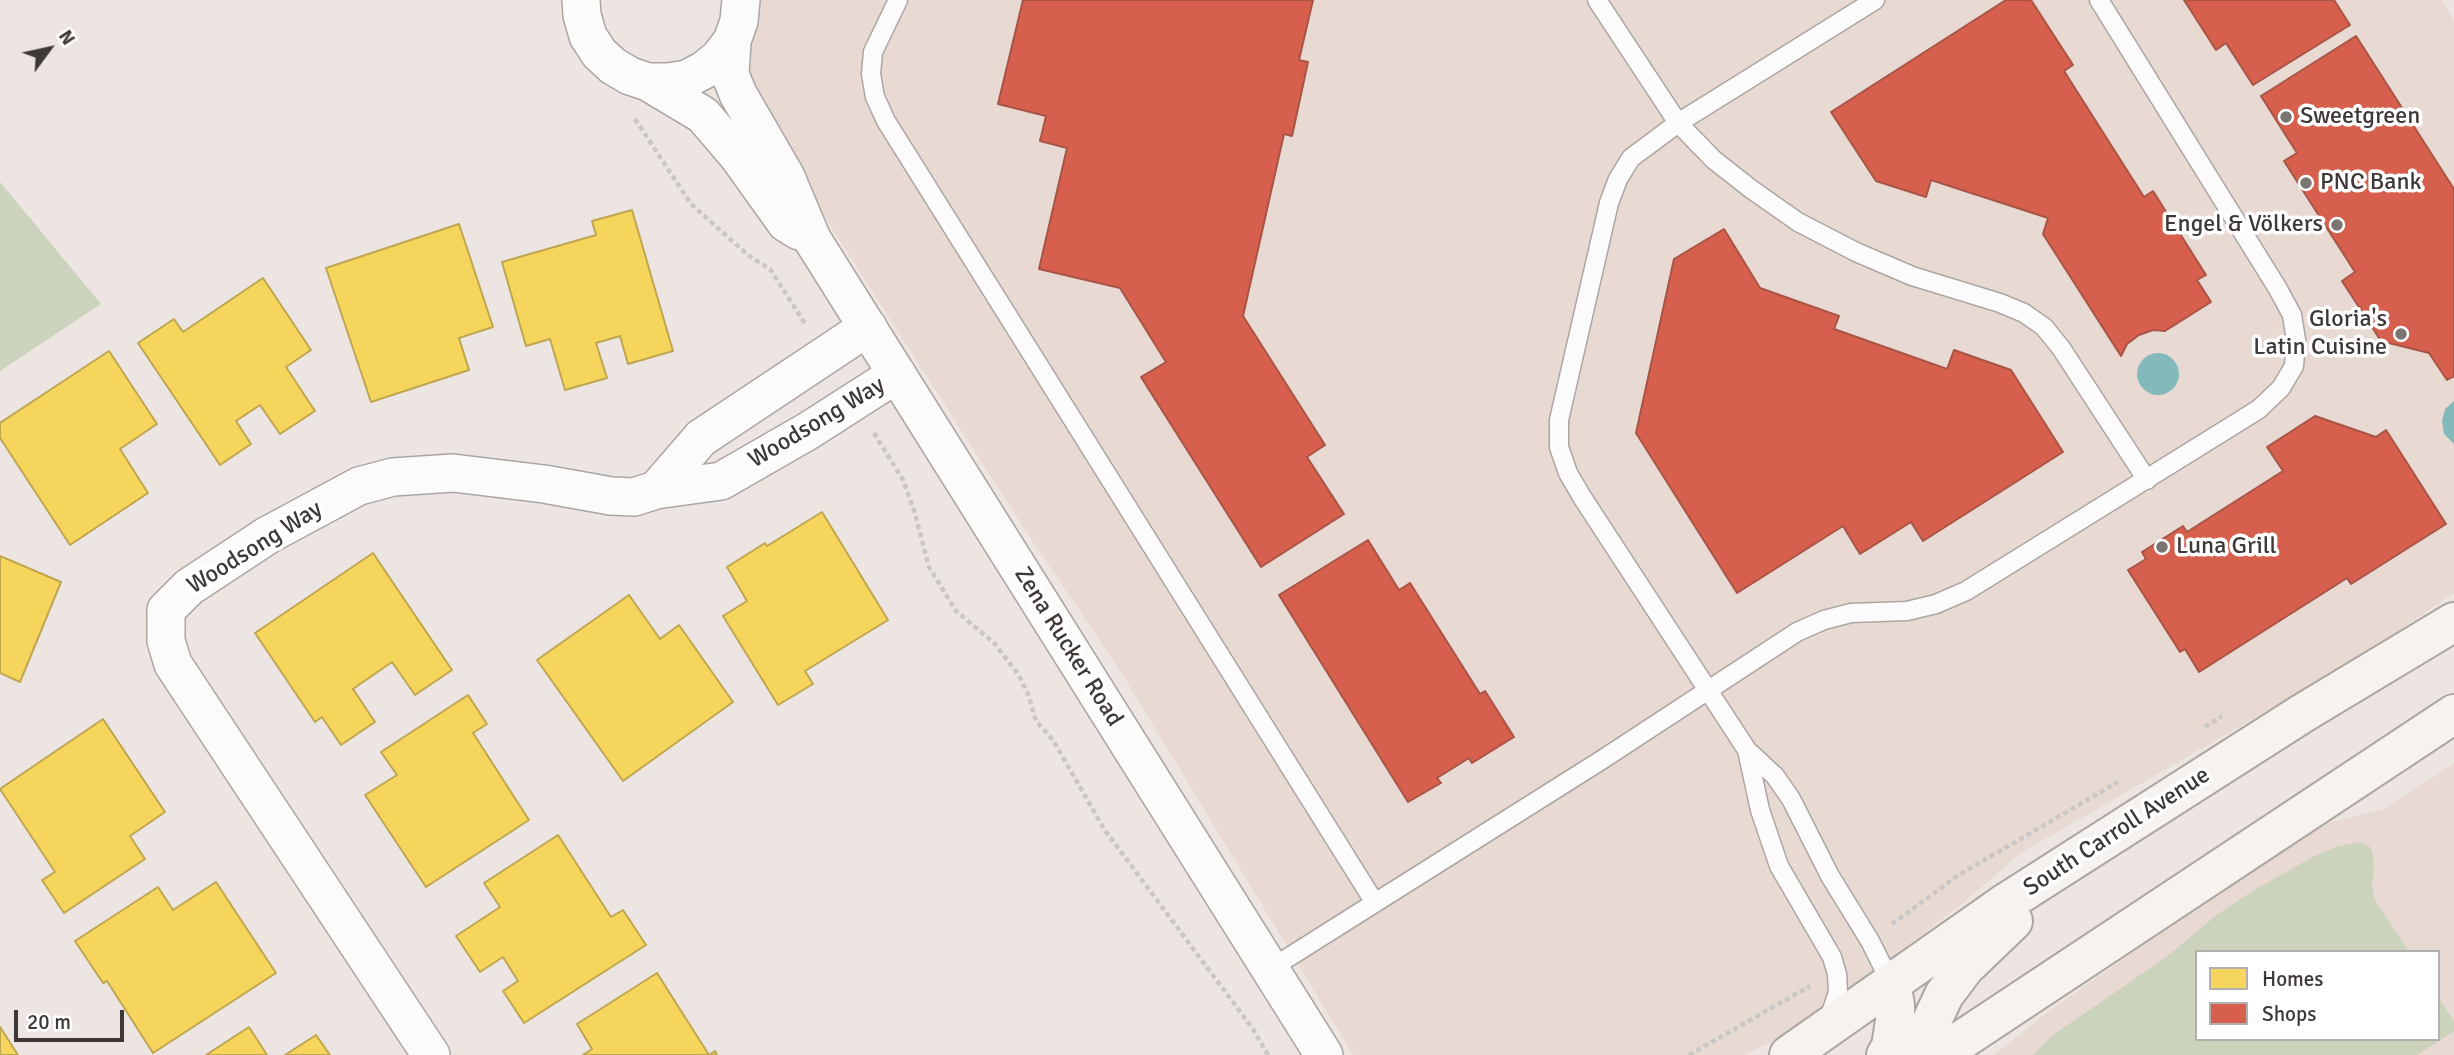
<!DOCTYPE html>
<html>
<head>
<meta charset="utf-8">
<style>
	body { margin:0 }
	#map { position:relative; width:2454px; height:1055px; overflow:hidden; background:#ede5e2; font-family:Signika,sans-serif }
	canvas { display:block }
	.legend { position:absolute; left:2195px; top:950px; width:245px; height:91px; box-sizing:border-box; background:#fff; border:2px solid #b2b0af; margin:0; padding:9px 12px; list-style:none; font-size:21px; color:#3e3936 }
	.legend li { display:flex; align-items:center; gap:14px; height:35px }
	.legend b { width:35px; border:2px solid #b2b0af }
	.north { position:absolute; left:14px; top:14px; width:70px; height:70px; -webkit-text-stroke:5px #fff; paint-order:stroke; rotate:57deg; font-size:19px; font-weight:700; line-height:28px; text-align:center; color:#3e3936 }
	.north::after { content:''; display:block; margin:auto; width:24px; height:32px; background:#3e3936; clip-path:polygon(50% 0,100% 100%,50% 72%,0 100%) }
	.scale { position:absolute; left:14px; top:1010px; width:110px; height:32px; box-sizing:border-box; border:4px solid #3e3936; border-top:0; padding-left:9px; font-size:21px; line-height:24px; white-space:nowrap; color:#3e3936; -webkit-text-stroke:5px #fff; paint-order:stroke }
</style>
</head>
<body>
<div id="map">
<canvas width="2454" height="1055"></canvas>
<ul class="legend">
<li><b style="height:19px;background:#f6d55c"></b>Homes</li>
<li><b style="height:19px;background:#d6604d"></b>Shops</li>
</ul>
<div class="north">N</div>
<div class="scale">20 m</div>
</div>
<script>
const ctx = document.querySelector('canvas').getContext('2d');
ctx.lineJoin = 'round';
function fillPath(path, color) { ctx.fillStyle = color; ctx.fill(path, 'evenodd'); }
const poly = rows => new Path2D(rows.map(r => 'M' + r).join(''));
function strokePath(path, color, width, dash) { ctx.strokeStyle = color; ctx.lineWidth = width; ctx.lineCap = dash ? 'butt' : 'round'; ctx.setLineDash(dash || []); ctx.stroke(path); }
function write(font, color, halo, rows, align = 'center') {
  ctx.font = font + ' Signika,sans-serif'; ctx.lineWidth = 7; ctx.setLineDash([]); ctx.textBaseline = 'middle'; ctx.strokeStyle = halo; ctx.fillStyle = color; for (const [text, x, y, turn = 0] of rows) {
    ctx.save(); ctx.translate(x, y); ctx.rotate((+turn || 0) * Math.PI / 180); ctx.textAlign = isNaN(turn) ? turn : align; if (halo) ctx.strokeText(text, 0, 0); ctx.fillText(text, 0, 0); ctx.restore();
  }
}
fillPath(poly([
	[757,0,2442,0,2454,21,2454,593,2358,658,2021,853,1963,903,1803,1027,1744,1055,1353,1055,1119,669,1025,530,780,147,744,65],
	[2454,763,2454,1055,1994,1055,2049,1011,2312,827,2384,809],
	[2197,952,2438,952,2438,1039,2197,1039]
]), '#e8d9d2');
fillPath(poly([
	[0,182,101,304,0,371],
	[2360,842,2368,845,2372,851,2374,867,2372,887,2375,900,2409,952,2197,952,2197,1039,2438,1039,2438,997,2454,1021,2454,1031,2417,1055,2033,1055,2053,1035,2165,958,2218,914,2251,892,2309,859,2335,847]
]), '#cbd3bc');
fillPath(poly([
	'2137 374a21 21 0 1 1 42 0a21 21 0 1 1-42 0Z',
	[2454,401,2454,444,2444,434,2442,421,2445,409]
]), '#83b9bb');
const homes = poly([
	[632,210,673,351,628,364,620,336,596,343,607,378,565,390,550,339,526,346,502,262,596,235,592,221,632,210],
	[459,224,493,327,459,338,469,370,371,402,326,268,459,224],
	[263,278,311,350,286,367,315,411,280,434,260,405,236,421,251,444,220,465,138,343,174,319,183,332,263,278],
	[109,351,157,424,120,449,148,493,70,545,0,438,0,423,109,351],
	[822,512,888,620,805,671,813,684,778,705,723,616,747,601,727,567,765,543,767,546,822,512],
	[373,553,452,670,415,695,392,662,353,689,375,722,341,745,322,717,315,722,255,633,373,553],
	[0,556,61,582,20,682,0,673,0,556],
	[629,595,660,639,679,625,733,702,623,781,537,660,629,595],
	[468,695,487,724,473,733,529,820,426,887,365,795,397,775,381,752,468,695],
	[103,719,165,812,130,836,145,859,64,913,42,880,55,872,0,789,103,719],
	[558,835,611,917,623,910,646,945,524,1023,503,991,518,981,503,957,480,972,456,936,500,907,484,883,558,835],
	[216,882,276,973,153,1053,107,981,103,983,75,941,158,887,173,910,216,882],
	[657,973,709,1055,715,1051,717,1055,583,1055,592,1049,577,1024,657,973],
	[0,1027,18,1055,0,1055,0,1027],
	[249,1027,267,1055,206,1055,249,1027],
	[316,1035,330,1055,285,1055,316,1035]
]);
fillPath(homes, '#f6d55c');
strokePath(homes, '#bfa651', 2);
const shops = poly([
	[1023,0,1313,0,1299,60,1308,62,1292,136,1284,134,1243,316,1325,445,1307,457,1344,514,1261,567,1141,377,1166,362,1120,288,1039,269,1067,148,1040,141,1046,116,998,104,1023,0],
	[2006,0,2031,0,2073,65,2064,71,2144,197,2153,191,2206,275,2197,280,2211,302,2165,331,2153,330,2139,335,2127,344,2121,356,2043,234,2048,218,1931,180,1926,197,1876,181,1831,112,2006,0],
	[2184,0,2334,0,2350,25,2253,85,2226,43,2216,50,2184,0],
	[2356,36,2454,189,2454,376,2447,380,2429,353,2381,341,2342,281,2355,272,2284,161,2297,153,2261,96,2356,36],
	[1724,229,1760,288,1839,316,1834,329,1947,369,1954,350,2011,370,2063,452,1923,541,1911,522,1860,554,1843,526,1737,593,1636,433,1674,259,1724,229],
	[2315,416,2376,437,2386,430,2446,524,2351,584,2347,578,2199,672,2185,649,2180,652,2128,570,2146,559,2142,552,2183,526,2187,532,2283,471,2267,447,2315,416],
	[1368,540,1399,590,1410,583,1480,694,1485,691,1514,737,1472,763,1469,758,1437,778,1441,783,1408,802,1279,595,1368,540]
]);
fillPath(shops, '#d6604d');
strokePath(shops, '#a85446', 2);
const service = poly([
	[898,0,873,52,871,74,875,97,886,121,1375,903],
	[1597,0,1678,123,1714,160,1751,189,1798,222,1856,252,1912,276,2000,303,2024,313,2044,327,2061,348,2147,480],
	[1875,0,1678,123,1631,158,1618,179,1609,203,1559,420,1559,447,1568,473,1582,497,1747,750,1775,776,1791,799,1830,876,1870,941,1891,983],
	[1747,750,1760,810,1779,866,1832,957,1837,974,1838,992,1829,1019],
	[1270,969,1600,761,1797,632,1824,620,1851,613,1907,611,1936,604,1966,591,2235,424,2259,409,2281,388,2294,366,2296,340,2292,315,2278,289,2099,0]
]);
const minor = poly([
	[581,0,582,15,588,36,599,53,613,66,630,76,648,82,668,82,687,79,704,70,719,58,732,41,739,21,741,0],
	[732,41,730,74,738,94,786,177,812,239,1324,1055],
	[648,82,703,115,738,156,786,223,799,231],
	[656,490,701,438,868,327],
	[431,1055,173,664,166,641,166,610,189,587,268,535,359,486,393,477,453,473,544,484,611,496,634,497,656,490,721,481,808,431,897,374]
]);
const secondary = poly([
	[1789,1055,2004,904,2303,713,2454,622],
	[1886,1055,1891,1047,1895,1021,1895,1005,1891,983],
	[1923,1055,1930,1025,1944,995,1965,967,2013,921],
	[1939,1055,2454,714]
]);
strokePath(service, '#aca6a3', 21);
strokePath(minor, '#aca6a3', 40);
strokePath(secondary, '#aca6a3', 42);
strokePath(poly([
	[635,119,691,204,749,256,770,269,806,325],
	[874,433,903,480,914,510,929,567,956,611,994,643,1018,674,1028,694,1036,721,1053,740,1104,829,1253,1029,1268,1055],
	[2205,727,2222,716],
	[1892,924,1957,876,2118,782],
	[1689,1055,1810,986]
]), '#c9c7c5', 4.5, [5, 3.5]);
strokePath(service, '#fcfbfb', 18);
strokePath(minor, '#fcfbfb', 37);
strokePath(secondary, '#f6f2ef', 38);
for (const [x, y, r, color] of [
	[2286,117,7,"#7b7572"],
	[2306,183,7,"#7b7572"],
	[2337,225,7,"#7b7572"],
	[2401,334,7,"#7b7572"],
	[2162,547,7,"#7b7572"]
]) { const dot = new Path2D(); dot.arc(x, y, r, 0, 2 * Math.PI); ctx.fillStyle = color; ctx.fill(dot); strokePath(dot, '#fff', 2.5); }
write('24px', '#3e3936', '#fff', [
	["Sweetgreen",2300,117],
	["PNC Bank",2320,183],
	["Engel & Völkers",2323,225,"right"],
	["Gloria's",2387,320,"right"],
	["Latin Cuisine",2387,348,"right"],
	["Luna Grill",2176,547]
], 'left');
write('24px', '#3e3936', '#fff', [
	["Woodsong Way",817,423,-31],
	["Woodsong Way",255,548,-32],
	["Zena Rucker Road",1068,647,58],
	["South Carroll Avenue",2117,832,-33]
]);
</script>
</body>
</html>
